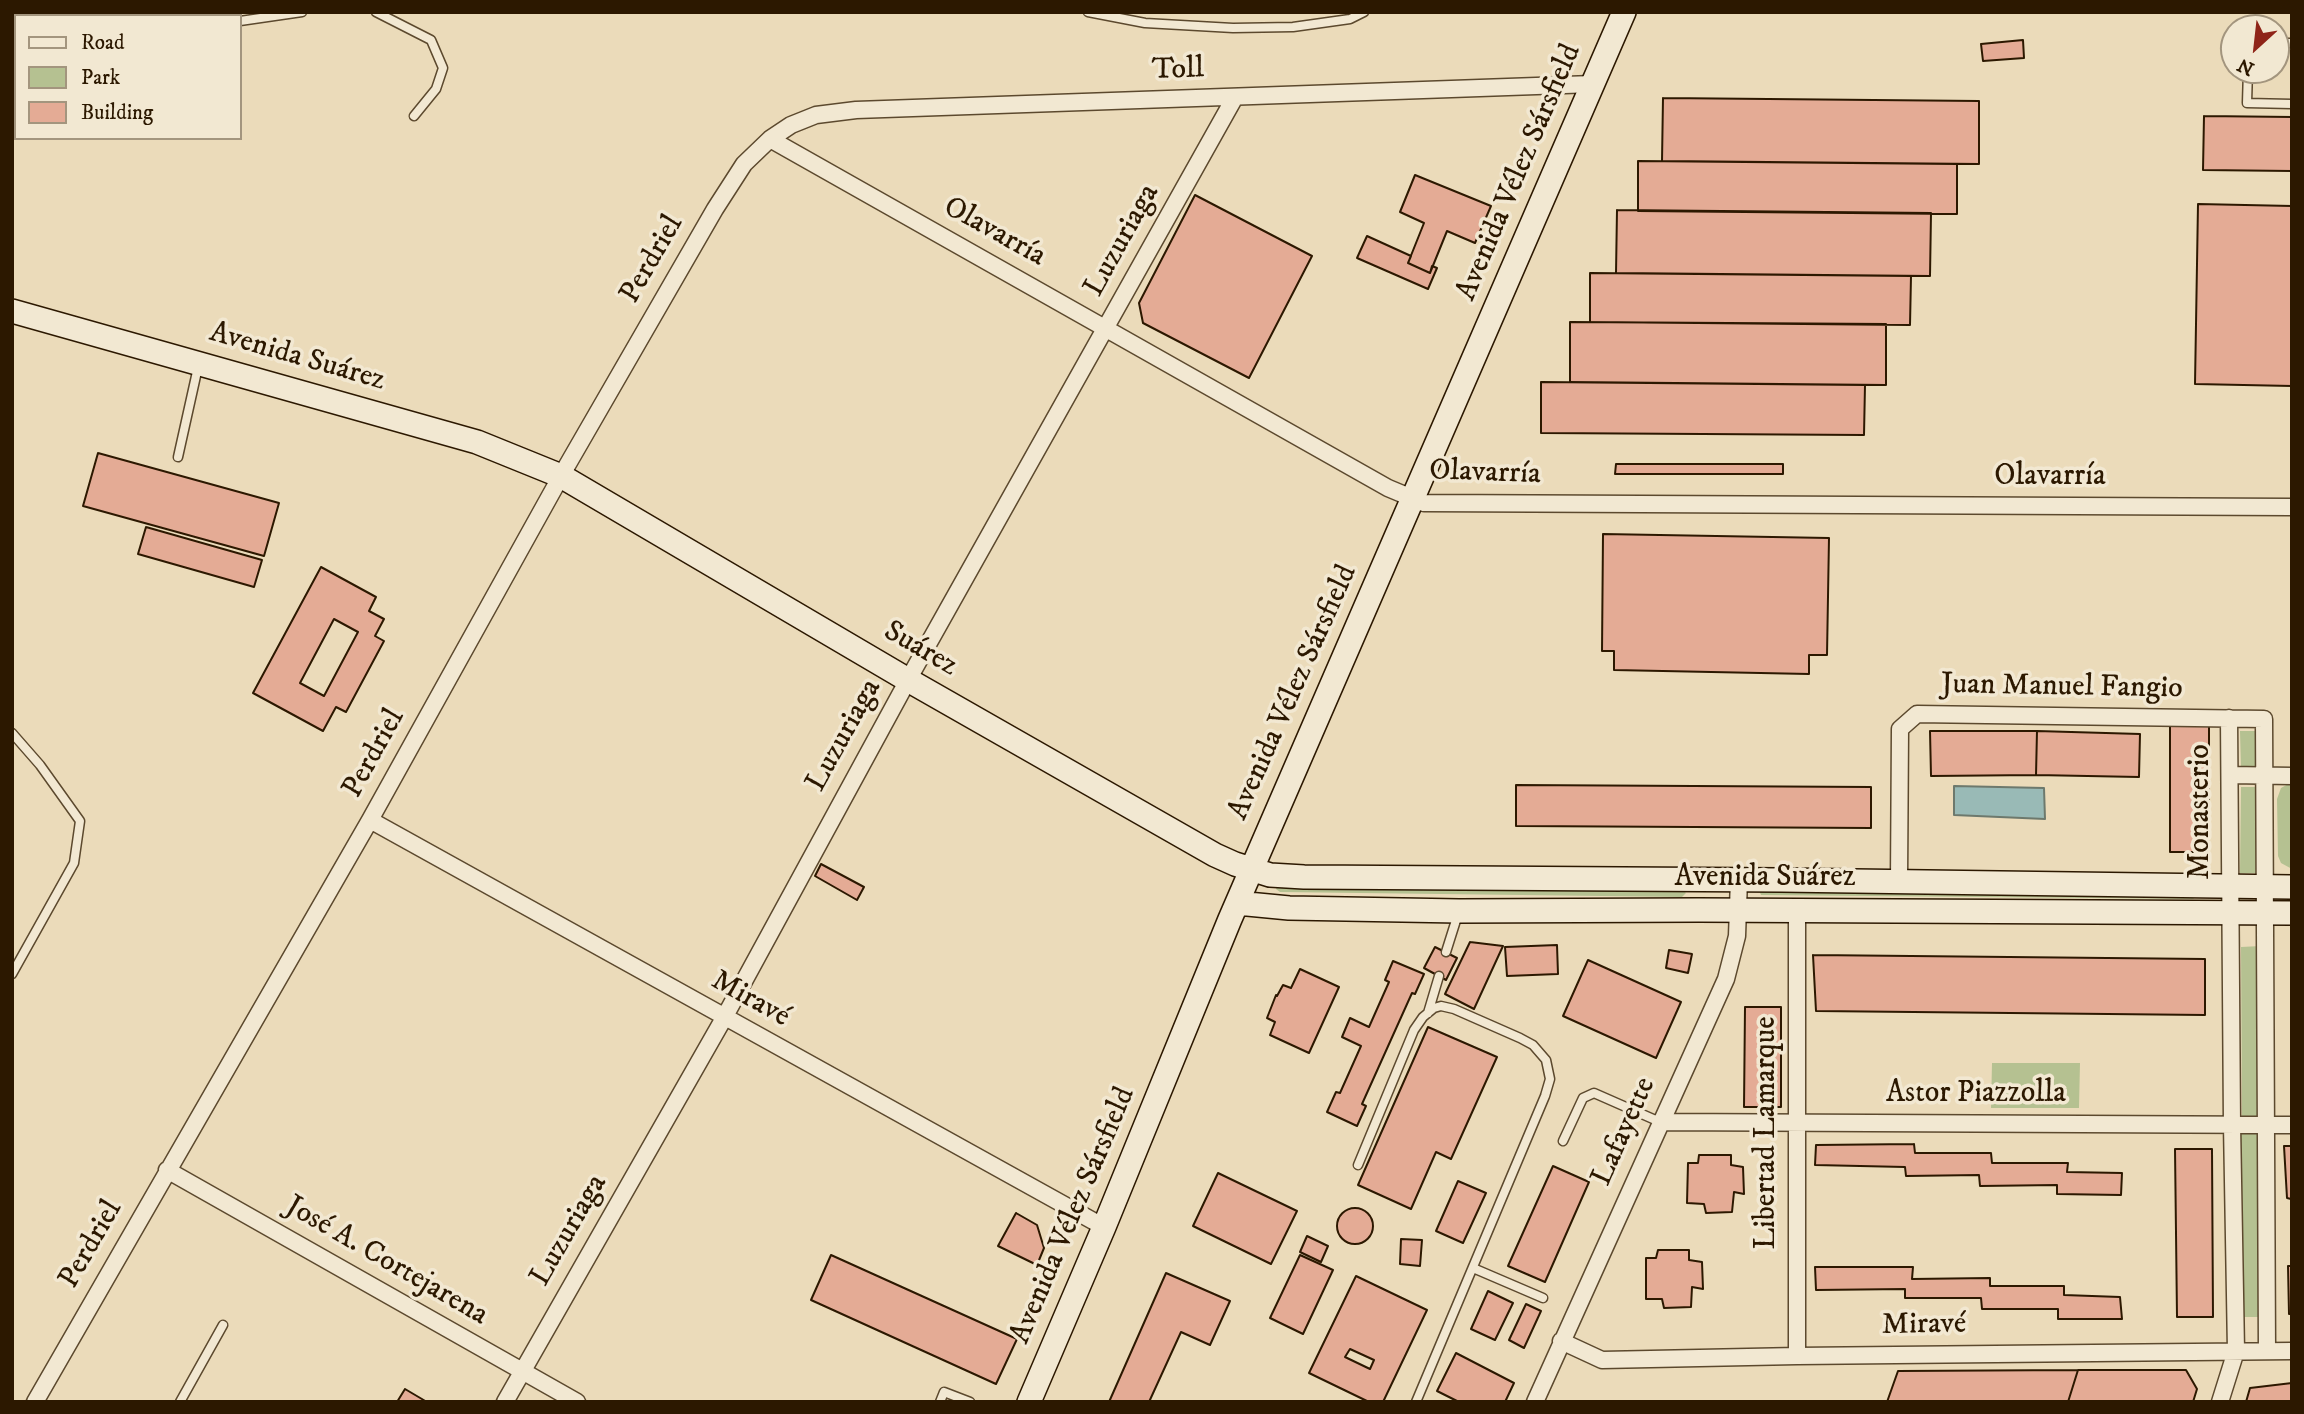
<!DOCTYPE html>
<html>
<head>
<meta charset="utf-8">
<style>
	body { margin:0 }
	#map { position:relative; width:2304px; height:1414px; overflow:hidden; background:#ebdbba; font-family:"IM FELL DW Pica",serif }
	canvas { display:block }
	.frame { position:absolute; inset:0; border:14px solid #2c1800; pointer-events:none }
	.legend { position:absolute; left:14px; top:14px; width:228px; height:126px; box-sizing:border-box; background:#f2e8d2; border:2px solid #a3957e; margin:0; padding:9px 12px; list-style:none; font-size:21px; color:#2c1800 }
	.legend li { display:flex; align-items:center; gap:14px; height:35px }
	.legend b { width:35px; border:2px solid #a3957e }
	.north { position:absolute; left:2220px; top:14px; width:70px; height:70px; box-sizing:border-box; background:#f2e8d2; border:2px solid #a3957e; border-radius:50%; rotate:207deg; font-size:19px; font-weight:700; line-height:28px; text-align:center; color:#2c1800 }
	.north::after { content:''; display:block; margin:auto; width:24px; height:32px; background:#8f2418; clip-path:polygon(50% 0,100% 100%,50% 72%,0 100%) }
</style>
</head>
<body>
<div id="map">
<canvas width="2304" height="1414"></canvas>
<div class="frame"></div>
<ul class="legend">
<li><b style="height:9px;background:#f2e8d2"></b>Road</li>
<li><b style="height:19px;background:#b5c191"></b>Park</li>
<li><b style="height:19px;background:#e4ab95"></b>Building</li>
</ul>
<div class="north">N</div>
</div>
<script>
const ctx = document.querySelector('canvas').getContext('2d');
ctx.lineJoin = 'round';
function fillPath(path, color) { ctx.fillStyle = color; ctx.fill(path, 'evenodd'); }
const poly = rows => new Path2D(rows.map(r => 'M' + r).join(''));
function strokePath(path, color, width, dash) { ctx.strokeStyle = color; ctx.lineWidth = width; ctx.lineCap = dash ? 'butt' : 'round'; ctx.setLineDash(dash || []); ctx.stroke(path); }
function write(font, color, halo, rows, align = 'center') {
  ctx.font = font + ' "IM FELL DW Pica",serif'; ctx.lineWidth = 7; ctx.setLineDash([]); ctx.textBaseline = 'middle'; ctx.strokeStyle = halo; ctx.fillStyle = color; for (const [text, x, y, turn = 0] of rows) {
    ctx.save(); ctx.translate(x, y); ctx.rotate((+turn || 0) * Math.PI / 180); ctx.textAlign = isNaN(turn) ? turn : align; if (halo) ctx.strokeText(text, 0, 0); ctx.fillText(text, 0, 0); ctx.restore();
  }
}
fillPath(poly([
	[2240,731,2255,731,2256,769,2241,769],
	[2292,782,2292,869,2281,863,2278,856,2277,799,2281,788],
	[2241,787,2258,787,2257,873,2240,873],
	[1277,886,1683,890,1686,893,1682,897,1280,892,1276,889],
	[1759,890,2196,897,2193,899,1761,895],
	[2261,946,2259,1117,2242,1117,2241,947],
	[1992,1063,2080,1063,2079,1108,1991,1108],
	[2241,1134,2260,1134,2258,1317,2239,1317]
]), '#b5c191');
const water = poly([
	[1954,786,2044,788,2045,819,1954,815,1954,786]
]);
fillPath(water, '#99bab6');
strokePath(water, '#6d796d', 2);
const building = poly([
	[2023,40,2024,58,1983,61,1981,44,2023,40],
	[1663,98,1979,101,1979,164,1662,161,1663,98],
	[2204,116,2292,117,2292,171,2203,170,2204,116],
	[1638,161,1957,164,1957,214,1638,211,1638,161],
	[1415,175,1491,206,1475,243,1447,231,1430,273,1408,263,1424,223,1400,212,1415,175],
	[1195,195,1312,256,1249,378,1143,323,1139,303,1195,195],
	[2198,204,2292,206,2292,386,2195,384,2198,204],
	[1617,210,1931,213,1930,276,1616,273,1617,210],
	[1367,236,1411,256,1408,263,1430,273,1432,266,1437,268,1428,289,1357,258,1367,236],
	[1590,273,1911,276,1910,325,1590,322,1590,273],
	[1570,322,1886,324,1886,385,1570,382,1570,322],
	[1541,382,1865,385,1864,435,1541,433,1541,382],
	[98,453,279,503,264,556,83,506,98,453],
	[1616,464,1783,464,1783,474,1615,474,1616,464],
	[146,527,262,560,254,587,138,554,146,527],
	[1603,534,1829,538,1827,655,1809,655,1809,674,1614,670,1614,651,1602,651,1603,534],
	[321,567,376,597,369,611,384,619,375,636,384,641,346,712,336,707,323,731,253,693,321,567],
	[334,619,358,632,324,696,300,683,334,619],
	[2170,722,2209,722,2209,852,2170,852,2170,722],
	[1930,731,2037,731,2036,775,1931,776,1930,731],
	[2037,731,2140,734,2139,777,2036,775,2037,731],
	[1516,785,1871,787,1871,828,1516,826,1516,785],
	[821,864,864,887,857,900,815,876,821,864],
	[1470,942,1503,946,1474,1009,1445,994,1470,942],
	[1557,945,1558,974,1507,976,1505,947,1557,945],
	[1435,947,1457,958,1446,980,1424,968,1435,947],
	[1669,950,1692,954,1688,973,1666,968,1669,950],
	[1813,955,2205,959,2205,1015,1816,1011,1813,955],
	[1588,960,1681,1002,1656,1058,1563,1016,1588,960],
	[1393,961,1424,974,1415,994,1412,993,1362,1104,1366,1106,1357,1126,1327,1112,1336,1092,1340,1093,1361,1046,1342,1037,1350,1018,1369,1027,1389,982,1385,980,1393,961],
	[1300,969,1339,987,1309,1053,1270,1035,1275,1022,1267,1018,1276,995,1277,996,1283,985,1291,988,1300,969],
	[1745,1007,1781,1007,1781,1107,1744,1107,1745,1007],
	[1428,1027,1497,1057,1451,1159,1436,1152,1411,1209,1358,1185,1428,1027],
	[1914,1144,1915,1153,1991,1153,1992,1163,2068,1163,2067,1172,2122,1173,2121,1195,2057,1194,2057,1185,1980,1186,1979,1175,1906,1176,1905,1167,1815,1165,1816,1145,1914,1144],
	[2284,1146,2292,1146,2292,1219,2291,1199,2287,1198,2284,1146],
	[2175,1149,2212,1149,2213,1317,2177,1317,2175,1149],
	[1699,1155,1731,1155,1731,1165,1743,1167,1744,1194,1734,1192,1732,1212,1706,1213,1704,1204,1687,1203,1688,1163,1698,1163,1699,1155],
	[1553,1166,1589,1182,1545,1282,1508,1266,1553,1166],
	[1218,1173,1297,1211,1271,1264,1193,1226,1218,1173],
	[1458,1181,1486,1193,1463,1243,1436,1231,1458,1181],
	'1337 1226a18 18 0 1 1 36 0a18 18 0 1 1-36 0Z',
	[1016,1213,1037,1225,1044,1248,1037,1265,998,1246,1016,1213],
	[1307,1236,1328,1246,1321,1262,1300,1252,1307,1236],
	[1401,1239,1422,1240,1420,1266,1400,1264,1401,1239],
	[1658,1250,1689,1250,1689,1260,1702,1262,1703,1289,1692,1287,1691,1307,1664,1308,1662,1299,1646,1299,1646,1258,1656,1258,1658,1250],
	[831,1255,1017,1339,996,1384,811,1300,831,1255],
	[1300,1255,1333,1270,1303,1334,1270,1318,1300,1255],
	[2288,1266,2292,1266,2292,1314,2289,1314,2288,1266],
	[1815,1267,1913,1267,1912,1279,1990,1278,1990,1286,2064,1286,2064,1295,2120,1297,2122,1319,2058,1319,2058,1309,1982,1309,1981,1298,1905,1298,1905,1289,1816,1290,1815,1267],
	[1166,1273,1230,1301,1210,1345,1181,1332,1149,1402,1109,1402,1166,1273],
	[1356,1276,1427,1310,1383,1402,1369,1402,1309,1373,1356,1276],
	[1350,1349,1374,1360,1370,1369,1345,1357,1350,1349],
	[1488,1291,1513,1303,1495,1340,1471,1329,1488,1291],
	[1526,1304,1541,1311,1524,1348,1509,1340,1526,1304],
	[1456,1353,1514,1383,1505,1402,1459,1402,1437,1391,1456,1353],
	[2078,1370,2068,1402,1887,1402,1898,1371,2078,1370],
	[2078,1370,2186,1370,2197,1389,2193,1402,2068,1402,2078,1370],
	[2292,1383,2292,1402,2246,1402,2250,1388,2292,1383],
	[405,1389,427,1402,397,1402,405,1389]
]);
fillPath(building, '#e4ab95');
strokePath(building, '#2c1800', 2);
const lane = poly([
	[130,12,131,16],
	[376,12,431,40,443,68,436,89,414,116],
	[1088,12,1145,23,1233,28,1293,27,1350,19,1364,12],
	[240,21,302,12],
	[2276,43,2292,43],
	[12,52,16,52],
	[2248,70,2247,103,2292,104],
	[178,457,198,367],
	[12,733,40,765,80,821,74,863,12,974],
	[1446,952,1458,914],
	[1428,1013,1439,976],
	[1563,1141,1583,1098,1594,1093,1660,1122],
	[1358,1165,1414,1030,1423,1017,1434,1008,1441,1006,1454,1009,1520,1038,1533,1045,1546,1060,1550,1079,1545,1096,1416,1402],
	[1473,1268,1543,1298],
	[180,1402,223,1325],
	[940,1402,944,1392,970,1402]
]);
const street = poly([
	[770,139,1388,488,1424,503,2292,507],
	[2231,775,2292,776],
	[370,820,1104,1227],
	[1899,881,1900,729,1917,714,2264,719,2267,1351],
	[1660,1122,2292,1125],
	[167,1170,577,1402],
	[1561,1341,1602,1360,1797,1356,2292,1351],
	[1797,1356,1797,910],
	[35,1402,370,820,561,476,715,209,744,164,770,139,791,125,816,115,856,110,1593,84],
	[505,1402,724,1018,908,680,1235,97],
	[1535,1402,1726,979,1737,936,1739,879],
	[2220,1402,2236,1351,2232,1124,2229,718]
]);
const secondary = poly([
	[12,311,477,442,561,476,908,680,1215,855,1235,864,1270,875,1304,877,1781,880,2292,887],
	[1237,903,1289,908,1459,911,1698,910,2292,913],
	[1029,1402,1104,1227,1230,919,1624,12]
]);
strokePath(lane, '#5c492e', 11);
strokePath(street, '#5c492e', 19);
strokePath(secondary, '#2c1800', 26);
strokePath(lane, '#f2e8d2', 8);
strokePath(street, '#f2e8d2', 16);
strokePath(secondary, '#f2e8d2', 23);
write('30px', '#2c1800', '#f2e8d2', [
	["Toll",1178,71,-2],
	["Avenida Vélez Sársfield",1520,173,-67],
	["Olavarría",994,233,29],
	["Luzuriaga",1123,241,-61],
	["Perdriel",653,260,-60],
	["Avenida Suárez",297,358,16],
	["Olavarría",1485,474,2],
	["Olavarría",2050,478],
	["Suárez",920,650,30],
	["Juan Manuel Fangio",2062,688,1],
	["Avenida Vélez Sársfield",1294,693,-66],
	["Luzuriaga",845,736,-61],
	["Perdriel",375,754,-61],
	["Monasterio",2202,812,-90],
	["Avenida Suárez",1765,879],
	["Miravé",750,1000,29],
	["Astor Piazzolla",1976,1095],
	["Lafayette",1625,1132,-66],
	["Libertad Lamarque",1768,1133,-90],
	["Avenida Vélez Sársfield",1074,1216,-67],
	["Luzuriaga",570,1231,-60],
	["Perdriel",92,1245,-60],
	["José A. Cortejarena",386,1262,30],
	["Miravé",1924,1326,-1]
]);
</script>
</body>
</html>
